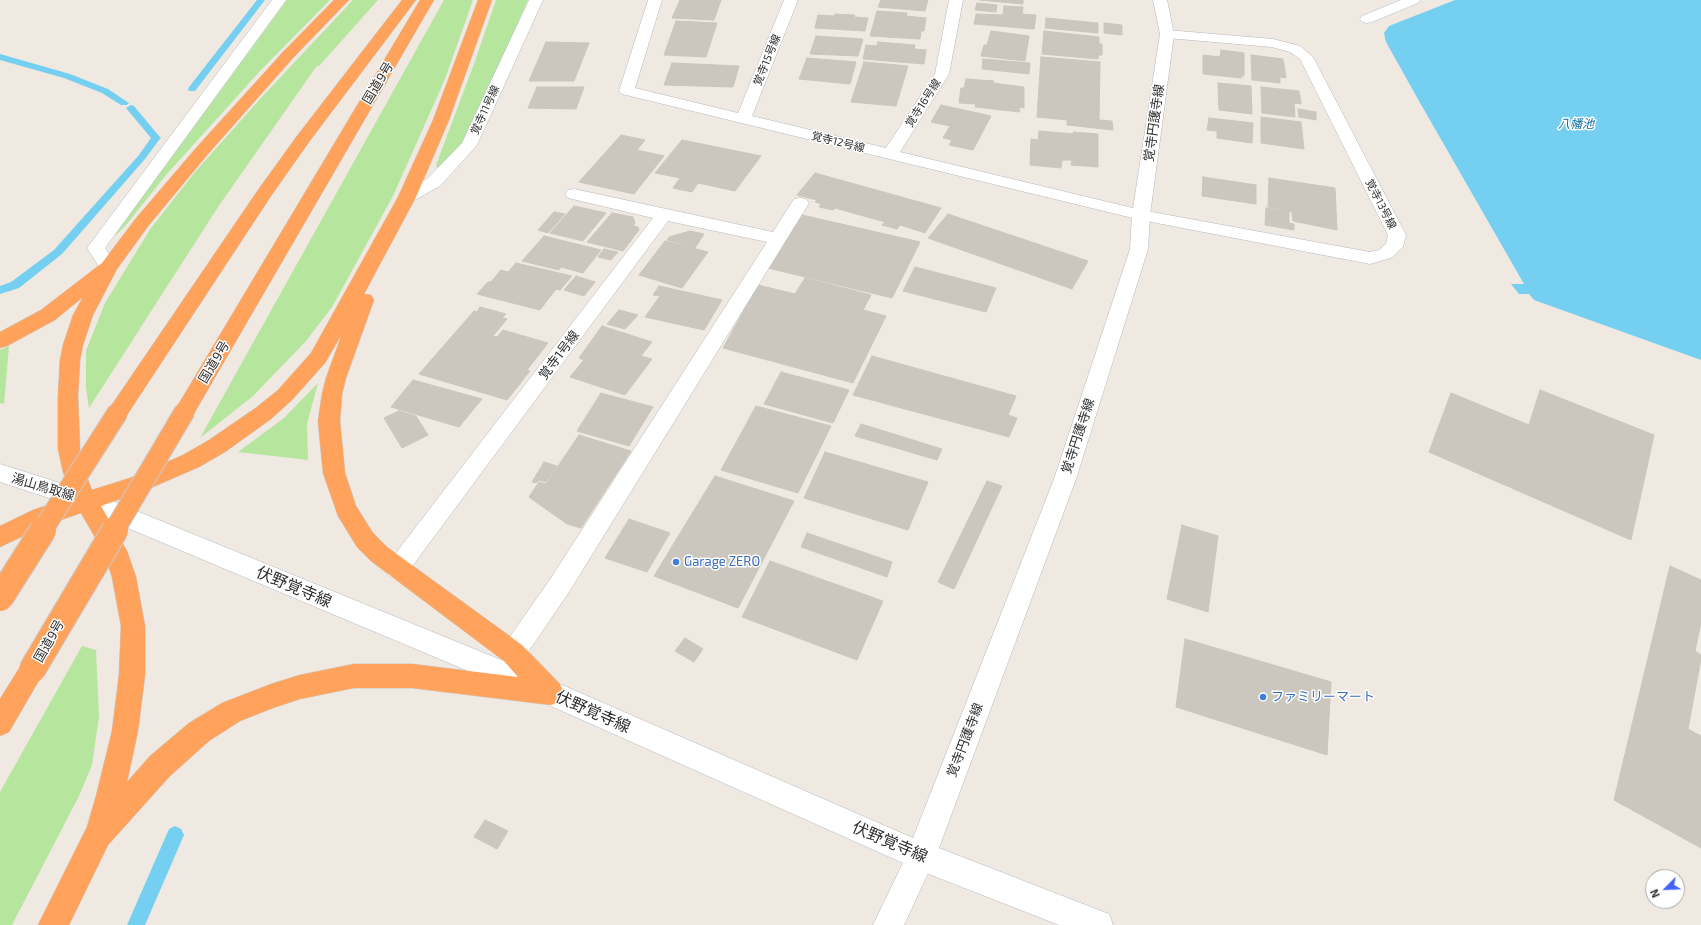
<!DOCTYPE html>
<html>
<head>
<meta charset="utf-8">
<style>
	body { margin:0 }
	#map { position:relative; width:1701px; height:925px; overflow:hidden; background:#efe9e1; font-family:"Exo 2",sans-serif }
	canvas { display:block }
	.north { position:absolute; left:1645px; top:869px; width:40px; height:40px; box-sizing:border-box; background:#fff; border:1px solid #ababab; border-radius:50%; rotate:246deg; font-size:11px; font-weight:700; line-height:16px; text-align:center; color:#2e2e2e }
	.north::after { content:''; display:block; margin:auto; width:14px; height:18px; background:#4264fb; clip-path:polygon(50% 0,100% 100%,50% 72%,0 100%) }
</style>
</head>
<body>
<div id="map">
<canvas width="1701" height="925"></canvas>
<div class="north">N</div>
</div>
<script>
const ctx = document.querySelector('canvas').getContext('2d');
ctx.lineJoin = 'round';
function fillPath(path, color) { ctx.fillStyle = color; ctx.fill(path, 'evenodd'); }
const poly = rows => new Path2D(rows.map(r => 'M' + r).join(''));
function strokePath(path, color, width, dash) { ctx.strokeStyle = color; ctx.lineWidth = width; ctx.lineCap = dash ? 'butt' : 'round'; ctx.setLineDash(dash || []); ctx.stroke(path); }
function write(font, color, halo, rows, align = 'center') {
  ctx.font = font + ' "Exo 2","Noto Sans JP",sans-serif'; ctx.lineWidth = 3; ctx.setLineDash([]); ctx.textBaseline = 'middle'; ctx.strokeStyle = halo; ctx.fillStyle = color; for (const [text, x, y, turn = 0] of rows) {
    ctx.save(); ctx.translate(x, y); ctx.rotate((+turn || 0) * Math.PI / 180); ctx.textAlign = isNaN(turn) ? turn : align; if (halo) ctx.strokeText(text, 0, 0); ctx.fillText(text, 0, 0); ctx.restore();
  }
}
fillPath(poly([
	[287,0,330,0,260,71,166,175,126,225,116,235,116,233],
	[353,0,378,0,320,65,316,67,218,207,89,408,86,388,86,351,105,303,151,228,195,172,260,99],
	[444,0,473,0,445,79,393,196,332,307,306,341,253,396,200,438],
	[496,0,528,0,463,145,439,171,436,165,474,64],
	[9,346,4,404,0,403,0,350],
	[318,383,307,424,308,460,238,452,284,418],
	[82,646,96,650,99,716,92,765,79,796,12,925,0,925,0,792]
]), '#b6e59e');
fillPath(poly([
	[1455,0,1701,0,1701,360,1534,300,1529,294,1519,294,1511,284,1524,284,1419,101,1386,42,1384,33,1389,26]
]), '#75cff0');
fillPath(poly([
	[257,0,265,0,195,91,189,91,188,89,189,87,257,0],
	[0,54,70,74,108,89,129,103,127,105,121,105,102,93,64,78,0,60,0,54],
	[131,105,134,106,159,136,161,138,159,140,145,159,62,254,19,288,0,294,0,286,11,282,54,250,139,155,151,138,126,108,131,105],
	[175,826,181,829,184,835,145,925,127,925,169,829,175,826]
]), '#75cff0');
const building = poly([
	[680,0,721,0,714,20,672,18,680,0],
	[881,0,928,0,925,11,878,7,881,0],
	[980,0,1023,0,1023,4,980,0],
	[977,3,997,5,996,12,975,10,977,3],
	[1004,6,1023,7,1022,14,1036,15,1034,29,974,24,976,14,1003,15,1004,6],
	[877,11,907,13,906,16,926,18,924,31,921,31,920,39,870,36,877,11],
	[835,14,855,15,854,17,868,18,865,31,815,28,818,15,835,16,835,14],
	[1046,18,1098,23,1098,33,1045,28,1046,18],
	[676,21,717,23,706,57,664,55,676,21],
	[1104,23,1122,25,1122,35,1104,33,1104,23],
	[991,31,1029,36,1025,61,981,56,984,45,987,45,991,31],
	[1044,31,1099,37,1099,44,1102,44,1102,55,1099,55,1098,59,1042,54,1044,31],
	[816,36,863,39,858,56,810,54,816,36],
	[546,42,589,43,574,81,529,81,546,42],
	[878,42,915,45,914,49,926,50,924,64,863,59,866,45,877,46,878,42],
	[1221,50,1244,53,1244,76,1240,75,1242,78,1203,74,1203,55,1220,57,1221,50],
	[1251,55,1283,59,1286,78,1280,77,1280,83,1252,80,1251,55],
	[1041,57,1100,62,1099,120,1112,121,1113,130,1067,125,1067,120,1037,117,1041,57],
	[807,58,856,62,850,84,799,79,807,58],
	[983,59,1030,63,1029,74,982,69,983,59],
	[864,62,908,66,896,106,851,102,864,62],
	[672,63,739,66,733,87,664,85,672,63],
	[966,79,994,81,993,83,1024,87,1024,108,1019,107,1020,112,975,107,976,104,959,103,961,88,964,88,966,79],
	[1218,83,1251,86,1252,114,1219,110,1218,83],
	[537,87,584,87,576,109,528,108,537,87],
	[1261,87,1299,91,1301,104,1294,103,1295,117,1262,113,1261,87],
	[941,105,991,116,973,150,949,145,952,140,943,138,950,126,931,122,941,105],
	[1298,109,1316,112,1316,120,1299,117,1298,109],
	[1261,117,1301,122,1304,149,1261,143,1261,117],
	[1209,118,1253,123,1252,143,1217,138,1217,131,1207,130,1209,118],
	[1039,131,1074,134,1073,132,1098,134,1098,167,1071,165,1072,160,1062,160,1061,168,1030,165,1031,139,1038,140,1039,131],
	[621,135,645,140,637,150,664,156,634,194,579,182,621,135],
	[682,140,761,156,735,191,698,183,692,192,673,188,680,178,655,173,682,140],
	[815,173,941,208,925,233,900,225,897,229,882,225,885,222,835,208,833,210,819,207,821,204,815,202,817,200,797,195,815,173],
	[1203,177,1256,185,1256,204,1202,196,1203,177],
	[1269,178,1335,188,1337,230,1293,221,1292,212,1268,207,1269,178],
	[574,206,606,213,583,241,550,233,574,206],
	[1266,208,1289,212,1289,223,1294,224,1294,230,1265,225,1266,208],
	[554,212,565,214,548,233,538,230,554,212],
	[612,213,633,217,635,223,633,226,638,227,639,230,623,251,587,242,612,213],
	[948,214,1088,261,1072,289,928,238,948,214],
	[802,215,920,242,892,298,768,268,802,215],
	[690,231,704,234,695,248,667,240,669,237,690,231],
	[544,236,601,250,583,273,561,267,559,270,522,261,544,236],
	[665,241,708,252,682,288,639,275,665,241],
	[604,249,618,252,611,260,598,257,604,249],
	[516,263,572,276,560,290,556,289,540,310,477,294,488,282,491,282,501,270,508,272,516,263],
	[915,267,996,288,986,312,903,291,915,267],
	[576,276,595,282,584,296,564,290,576,276],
	[805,278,871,295,863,310,886,316,853,383,723,348,758,285,795,294,805,278],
	[659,286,722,300,704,330,645,317,660,296,653,295,659,286],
	[480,307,506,314,502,318,507,319,493,336,497,337,503,330,548,343,527,370,530,371,507,400,419,374,474,311,477,312,480,307],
	[619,310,638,315,625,329,607,324,619,310],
	[602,326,652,342,641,356,652,359,625,395,570,377,584,360,579,358,602,326],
	[872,356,1016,396,1008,415,1017,418,1009,437,853,395,872,356],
	[781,372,849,390,833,423,764,404,781,372],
	[413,380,482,399,459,427,391,407,413,380],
	[1540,390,1654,435,1631,540,1429,452,1451,393,1529,425,1540,390],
	[601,393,653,407,629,446,577,431,601,393],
	[756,406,831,426,798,493,721,470,756,406],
	[399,411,416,416,428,435,402,448,384,418,399,411],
	[861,424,942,449,937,460,855,436,861,424],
	[579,435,631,451,581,528,567,524,529,497,539,482,546,484,579,435],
	[825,452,928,482,908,530,804,498,825,452],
	[544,462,557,466,546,482,539,480,536,483,532,482,544,462],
	[715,476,794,501,738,608,654,576,715,476],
	[987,481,1002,486,954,589,938,582,987,481],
	[629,519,670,533,647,572,605,558,629,519],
	[1182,525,1218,536,1208,612,1167,599,1182,525],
	[807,533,892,562,887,577,801,547,807,533],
	[770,561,883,601,857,660,742,617,770,561],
	[1670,566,1701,580,1701,622,1695,651,1701,655,1701,658,1688,729,1701,736,1701,848,1614,800,1670,566],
	[685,638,703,649,694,662,675,651,685,638],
	[1185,639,1331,682,1327,755,1176,707,1185,639],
	[485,820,508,831,497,849,474,837,485,820]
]);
fillPath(building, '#cbc7bf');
strokePath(building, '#cbc5ba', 1);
const street = poly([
	[272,0,286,0,105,248,118,267,116,271,109,273,102,271,87,248,272,0],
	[529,0,543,0,477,145,440,186,413,201,407,202,401,201,398,197,401,193,428,178,462,143,529,0],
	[648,0,662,0,635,88,738,113,784,0,798,0,752,116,886,148,935,74,949,0,963,0,949,74,900,152,1141,210,1370,252,1379,250,1386,244,1388,235,1300,59,1290,52,1272,47,1167,38,1162,37,1160,34,1162,31,1167,30,1273,39,1300,46,1313,57,1406,235,1403,247,1391,258,1370,264,1141,220,622,94,619,91,648,0],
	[1401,0,1420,0,1418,3,1372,22,1367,23,1362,22,1360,19,1362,16,1401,0],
	[574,189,773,232,794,199,800,198,806,199,809,203,569,592,522,661,513,665,504,661,500,653,504,645,551,578,767,242,668,221,405,576,397,579,389,576,385,569,389,562,653,218,568,198,565,194,568,190,574,189],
	[921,841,931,846,936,856,904,925,873,925,911,846,921,841]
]);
const secondary = poly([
	[1153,0,1167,0,1174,34,1150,215,1148,249,1076,479,939,848,1109,914,1113,925,1059,925,921,871,542,702,80,508,0,482,0,464,95,494,560,684,913,838,1054,479,1130,249,1132,215,1160,34,1153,0]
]);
const highway = poly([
	[334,0,349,0,293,58,208,154,149,225,117,269,93,315,83,345,80,360,78,396,80,449,85,472,92,490,130,478,183,455,209,440,257,407,278,390,311,353,398,197,433,120,478,0,492,0,449,120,416,197,364,294,371,295,374,300,346,378,342,394,340,421,345,473,356,506,373,533,387,547,522,645,560,684,564,693,560,702,551,705,412,688,354,688,300,699,273,708,240,721,209,741,170,776,108,845,69,925,38,925,87,827,96,796,112,731,119,675,121,626,112,577,104,553,81,513,49,524,0,547,0,526,33,510,72,497,63,472,58,449,58,396,60,360,63,345,73,315,83,297,55,320,7,346,0,348,0,332,41,310,102,263,137,217,196,148,283,52,334,0],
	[342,334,326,378,322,394,318,421,323,473,338,516,357,547,371,561,504,661,518,677,412,664,354,664,300,675,271,684,222,703,189,723,150,756,127,782,138,731,145,675,145,626,136,577,127,551,101,506,146,490,199,467,225,452,271,419,292,400,325,363,342,334],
	[402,0,416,0,309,142,271,196,125,418,118,420,111,418,107,412,111,406,258,190,297,136,402,0],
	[420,0,434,0,192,417,185,419,178,417,174,411,178,405,420,0],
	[32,658,41,662,45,670,9,732,0,736,0,699,23,662,32,658]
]);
strokePath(street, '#b4b7c1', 1);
strokePath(secondary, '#b4b7c1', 1);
strokePath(highway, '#c9c9c9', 1);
fillPath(street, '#fff');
fillPath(secondary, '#fff');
fillPath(highway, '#ffa35c');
const highwayBridgeFar1 = poly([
	[42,531,118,412],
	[114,531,185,411]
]);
const highwayBridge = poly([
	[0,598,43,530],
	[32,670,115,530]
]);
strokePath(highwayBridgeFar1, '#c9c9c9', 22, []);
strokePath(highwayBridge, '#c9c9c9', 28, []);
strokePath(highwayBridgeFar1, '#ffa35c', 20);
strokePath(highwayBridge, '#ffa35c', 26);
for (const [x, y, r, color] of [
	[676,562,4,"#3f7fe0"],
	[1263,697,4,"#3f7fe0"]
]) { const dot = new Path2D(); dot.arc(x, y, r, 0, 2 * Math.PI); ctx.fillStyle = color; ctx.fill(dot); strokePath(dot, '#fff', 1.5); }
write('11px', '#2e2e2e', '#fff', [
	["覚寺15号線",767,60,-68],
	["覚寺16号線",923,103,-57],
	["覚寺11号線",485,110,-65],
	["覚寺12号線",838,142,14],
	["覚寺13号線",1381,204,63]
]);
write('italic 12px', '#0d6fa3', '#fff', [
	["八幡池",1576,124]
]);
write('13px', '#2e2e2e', '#fff', [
	["国道9号",378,83,-59],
	["覚寺円護寺線",1154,123,-82],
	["覚寺1号線",559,355,-53],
	["国道9号",214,362,-59],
	["覚寺円護寺線",1078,436,-72],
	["湯山鳥取線",43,487,17],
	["国道9号",49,641,-60],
	["覚寺円護寺線",965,740,-69]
]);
write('13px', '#366cbe', '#fff', [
	["Garage ZERO",684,562],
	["ファミリーマート",1271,697]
], 'left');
write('16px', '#2e2e2e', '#fff', [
	["伏野覚寺線",294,587,23],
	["伏野覚寺線",593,712,24],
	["伏野覚寺線",890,842,23]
]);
</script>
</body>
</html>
